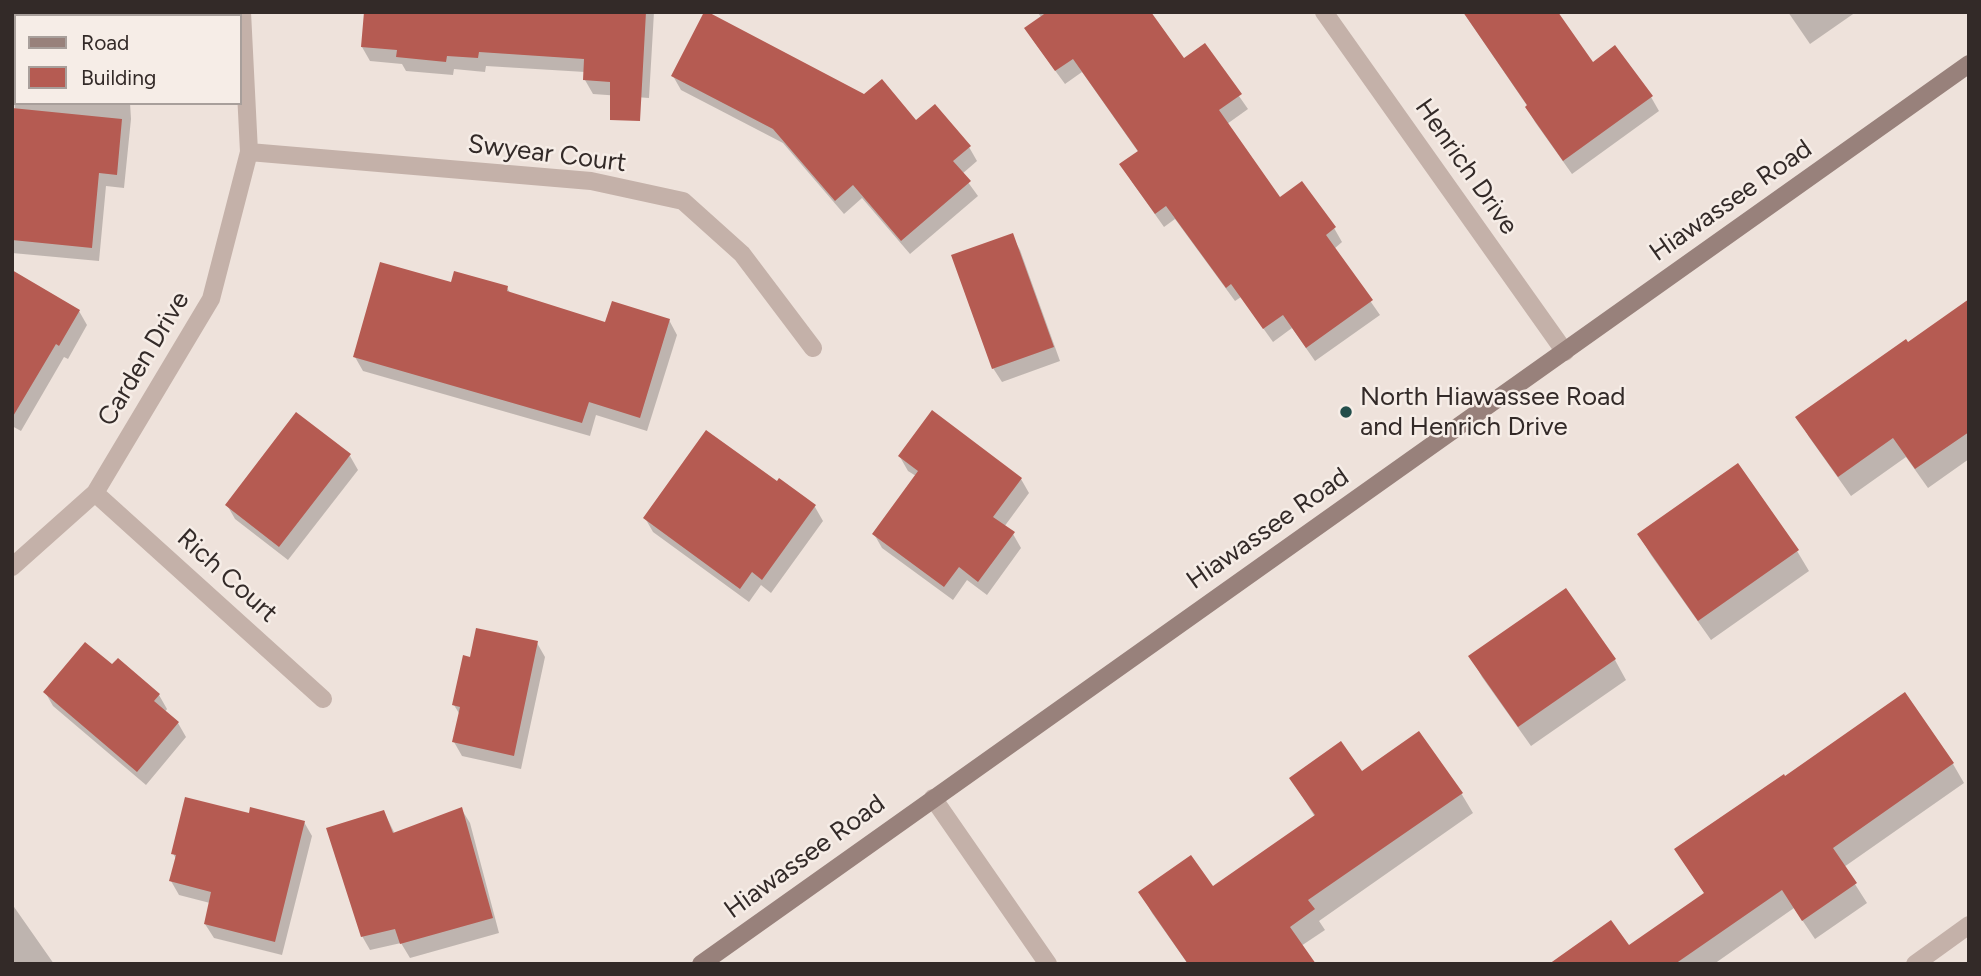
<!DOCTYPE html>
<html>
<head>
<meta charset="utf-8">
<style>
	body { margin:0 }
	#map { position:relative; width:1981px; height:976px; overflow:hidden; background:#eee2db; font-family:Figtree,sans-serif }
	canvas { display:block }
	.frame { position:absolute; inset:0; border:14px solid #332a28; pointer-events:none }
	.legend { position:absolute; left:14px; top:14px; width:228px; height:91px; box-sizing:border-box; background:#f6ede7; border:2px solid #a89f9b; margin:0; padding:9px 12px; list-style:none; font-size:21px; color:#332a28 }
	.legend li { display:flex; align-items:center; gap:14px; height:35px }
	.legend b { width:35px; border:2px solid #a89f9b }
</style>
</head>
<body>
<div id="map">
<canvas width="1981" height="976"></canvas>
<div class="frame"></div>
<ul class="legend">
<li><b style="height:9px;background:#98817b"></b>Road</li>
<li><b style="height:19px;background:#b55b52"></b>Building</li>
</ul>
</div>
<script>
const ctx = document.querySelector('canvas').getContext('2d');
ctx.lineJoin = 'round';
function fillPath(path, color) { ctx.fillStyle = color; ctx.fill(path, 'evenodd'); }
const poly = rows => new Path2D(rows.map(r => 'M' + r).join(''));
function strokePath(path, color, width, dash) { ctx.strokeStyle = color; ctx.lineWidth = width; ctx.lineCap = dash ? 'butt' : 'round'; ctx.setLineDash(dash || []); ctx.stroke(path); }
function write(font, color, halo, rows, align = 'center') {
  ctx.font = font + ' Figtree,sans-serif'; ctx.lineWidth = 5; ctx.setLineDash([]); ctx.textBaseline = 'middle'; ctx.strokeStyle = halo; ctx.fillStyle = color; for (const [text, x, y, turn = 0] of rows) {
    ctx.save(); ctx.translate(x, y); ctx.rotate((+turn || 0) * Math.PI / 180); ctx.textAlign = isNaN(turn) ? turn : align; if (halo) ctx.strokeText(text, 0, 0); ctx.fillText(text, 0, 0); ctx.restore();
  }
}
fillPath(poly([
	[12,12,103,12,103,16,16,16,16,103,130,103,131,119,124,188,106,186,99,261,12,253,12,140,15,111,12,68],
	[366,12,654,12,649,98,593,94,585,80,585,72,486,66,485,72,454,69,453,75,406,71,402,64,370,61,362,47],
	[1037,12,1149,12,1184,60,1204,46,1248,109,1227,124,1279,199,1334,228,1342,242,1334,249,1380,315,1315,361,1292,328,1273,342,1241,297,1235,301,1175,219,1164,227,1130,179,1139,153,1082,72,1065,84,1035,43,1026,29,1042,18],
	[1463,12,1556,12,1593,64,1651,97,1659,111,1572,174,1535,122,1527,108,1528,107],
	[1788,12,1856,12,1810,44],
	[673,76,916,122,969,147,977,161,962,174,978,196,910,254,862,198,844,214,783,143,681,90],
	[1012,236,1020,250,1060,361,1002,382,993,368],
	[12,272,79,311,87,325,68,359,64,357,21,431,12,426],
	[452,284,507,288,511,294,606,325,669,320,677,335,647,431,596,415,590,436,363,371,355,357],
	[1907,345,1969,432,1969,459,1928,488,1906,457,1851,496,1809,437,1798,417],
	[350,456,358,470,288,560,235,519,227,505],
	[900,457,1021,479,1029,493,1004,527,1013,534,1021,548,987,595,967,580,953,600,882,548,874,534,916,476,908,471],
	[1738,466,1797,551,1809,571,1711,640,1651,555,1639,535],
	[779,481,815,507,823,521,771,593,761,585,749,602,653,532,645,518,777,484],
	[537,643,545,657,521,769,462,756,454,742,460,715,454,705,471,659],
	[1471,657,1615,660,1626,680,1531,746,1482,677],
	[112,667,159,695,167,709,165,712,178,723,186,737,146,785,53,706,45,692],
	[1904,695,1953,764,1964,783,1844,867,1867,903,1815,939,1794,908,1714,964,1552,964,1629,948,1705,894,1676,850,1784,779],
	[1362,773,1461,793,1473,813,1319,921,1325,930,1301,946,1313,964,1188,964,1152,913,1141,893,1212,888,1315,817,1291,778],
	[462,810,470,823,499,933,410,958,401,943,370,950,362,936,384,812,395,834],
	[250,815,304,822,312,836,282,955,214,938,205,924,210,903,179,895,171,881,176,859,173,853],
	[12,904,54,964,12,964]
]), '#0003');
fillPath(poly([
	[364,12,646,12,640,121,610,120,610,82,583,80,584,59,479,52,478,58,447,56,446,62,396,57,397,50,361,47],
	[704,12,708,12,864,94,882,79,916,120,935,104,971,146,953,161,971,181,901,241,853,185,835,201,773,129,671,76],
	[1047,12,1151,12,1184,58,1205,43,1242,94,1219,110,1280,197,1302,181,1336,227,1326,235,1373,300,1306,348,1283,315,1263,329,1231,284,1226,288,1166,206,1155,214,1119,164,1138,151,1073,59,1055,71,1024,28],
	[1463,12,1558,12,1593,62,1615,45,1653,96,1563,161,1525,107,1527,105],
	[12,108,122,119,117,175,99,173,92,248,12,240],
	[1013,233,1054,347,992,369,951,255],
	[380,262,451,282,454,271,508,286,507,291,605,322,612,301,670,319,640,418,589,402,582,423,353,357],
	[12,270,80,310,59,346,56,344,12,418],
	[1969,299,1969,432,1915,469,1893,438,1838,477,1795,417,1906,339,1908,342],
	[932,410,1022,478,993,517,1015,532,978,582,959,567,944,587,872,534,918,471,898,456],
	[296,412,351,454,279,547,225,505],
	[706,430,777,481,779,478,816,505,762,580,752,572,740,589,643,518],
	[1738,463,1799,550,1698,621,1637,534],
	[1566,588,1616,659,1518,727,1468,656],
	[476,628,538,641,514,756,452,742,460,707,452,705,463,655,470,657],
	[85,642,112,664,118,658,160,694,154,701,179,722,137,772,43,692],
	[1905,692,1954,763,1833,848,1857,883,1802,921,1782,890,1675,964,1549,964,1611,920,1629,945,1704,893,1674,849,1784,774,1785,776],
	[1419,731,1463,793,1308,900,1315,909,1290,927,1316,964,1188,964,1138,892,1191,855,1213,886,1315,815,1289,778,1341,741,1362,771],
	[185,797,249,813,250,807,305,821,275,942,204,924,211,892,169,881,176,855,171,854],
	[462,807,493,918,400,944,395,929,361,937,326,828,384,810,393,833]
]), '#b55b52');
strokePath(poly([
	[1324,12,1565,352],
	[249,152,591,181,683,201,742,254,813,348],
	[95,493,323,699],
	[12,567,95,493,211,299,249,152,242,12],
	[933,798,1048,964],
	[1915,964,1969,925]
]), '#c4b1a9', 18);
strokePath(poly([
	[701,964,1969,64]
]), '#98817b', 18);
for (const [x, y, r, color] of [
	[1346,412,7,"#234e4b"]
]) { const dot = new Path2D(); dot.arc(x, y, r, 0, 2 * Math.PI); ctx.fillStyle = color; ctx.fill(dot); strokePath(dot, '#f6ede7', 2.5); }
write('26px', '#332a28', '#f6ede7', [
	["Swyear Court",547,154,7],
	["Henrich Drive",1466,167,55],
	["Hiawassee Road",1731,201,-35],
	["Carden Drive",144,359,-59],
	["Hiawassee Road",1268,529,-35],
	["Rich Court",227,576,42],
	["Hiawassee Road",805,857,-36]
]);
write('26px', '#332a28', '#f6ede7', [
	["North Hiawassee Road",1360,397],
	["and Henrich Drive",1360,427]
], 'left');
</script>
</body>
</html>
